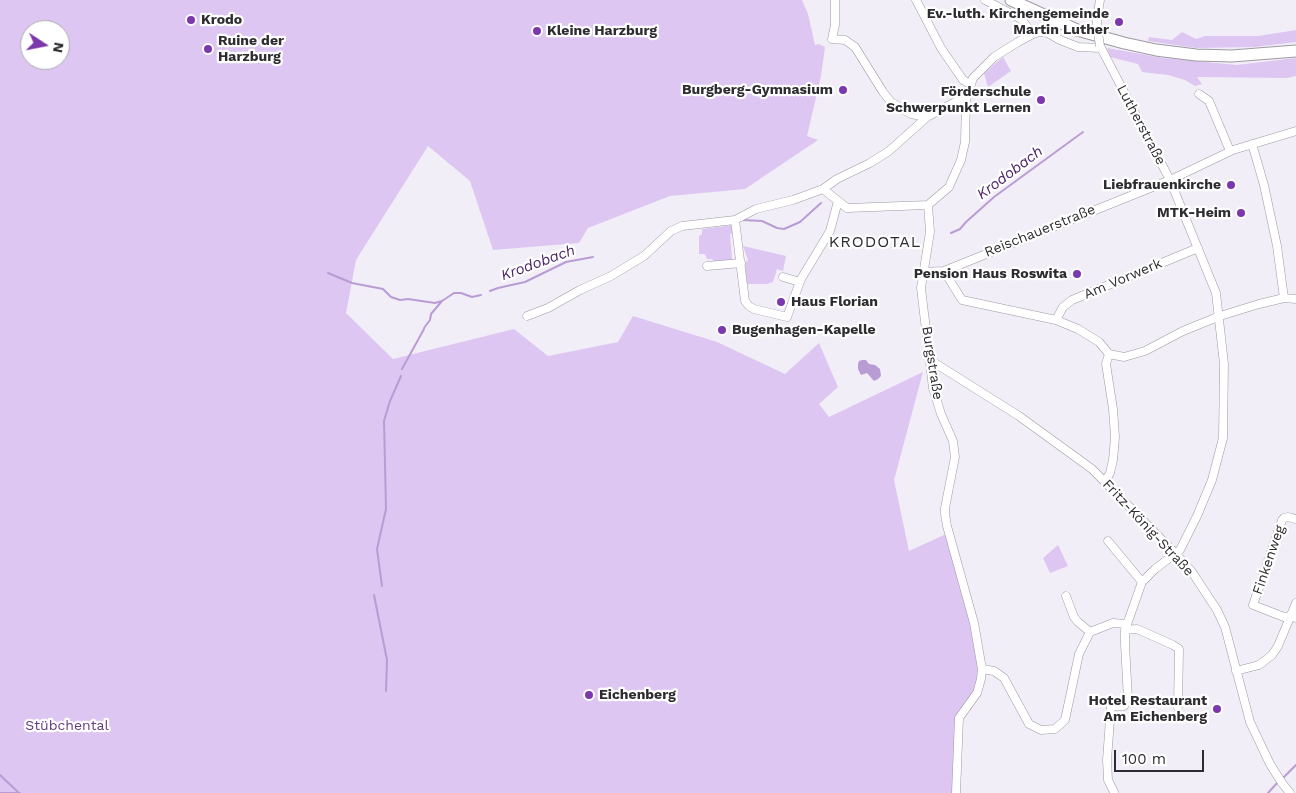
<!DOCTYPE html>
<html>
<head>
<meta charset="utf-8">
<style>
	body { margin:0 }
	#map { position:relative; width:1296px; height:793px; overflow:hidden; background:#f2eef7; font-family:"Work Sans",sans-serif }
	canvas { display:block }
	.north { position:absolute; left:20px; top:20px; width:50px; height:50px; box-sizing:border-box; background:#fff; border:1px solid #ababac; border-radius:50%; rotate:101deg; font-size:14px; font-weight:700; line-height:20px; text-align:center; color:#2e2c30 }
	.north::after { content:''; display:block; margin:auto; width:18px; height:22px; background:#7b37ab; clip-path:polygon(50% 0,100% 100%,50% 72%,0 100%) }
	.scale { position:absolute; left:1114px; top:750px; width:90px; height:22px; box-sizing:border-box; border:2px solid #2e2c30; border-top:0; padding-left:6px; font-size:15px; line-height:18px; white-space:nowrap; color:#2e2c30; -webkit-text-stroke:4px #fff; paint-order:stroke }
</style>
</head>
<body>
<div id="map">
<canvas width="1296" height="793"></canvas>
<div class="north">N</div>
<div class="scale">100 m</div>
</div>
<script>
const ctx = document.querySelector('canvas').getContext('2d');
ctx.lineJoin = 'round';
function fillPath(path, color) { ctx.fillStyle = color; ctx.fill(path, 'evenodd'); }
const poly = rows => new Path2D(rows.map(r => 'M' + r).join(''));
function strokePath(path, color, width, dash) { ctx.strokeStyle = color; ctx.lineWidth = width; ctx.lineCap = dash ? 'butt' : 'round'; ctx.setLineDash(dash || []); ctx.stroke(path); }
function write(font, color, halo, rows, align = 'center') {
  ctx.font = font + ' "Work Sans",sans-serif'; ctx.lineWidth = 4.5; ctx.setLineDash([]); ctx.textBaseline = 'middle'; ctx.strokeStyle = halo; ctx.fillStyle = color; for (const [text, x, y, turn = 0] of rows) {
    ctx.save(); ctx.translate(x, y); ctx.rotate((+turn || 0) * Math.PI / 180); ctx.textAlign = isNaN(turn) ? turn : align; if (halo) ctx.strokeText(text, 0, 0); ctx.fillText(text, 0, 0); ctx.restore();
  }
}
fillPath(poly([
	[0,0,802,0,808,14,815,45,819,44,825,47,821,76,807,136,818,140,745,189,670,196,588,228,579,243,493,250,470,181,428,146,356,260,346,313,393,359,514,329,548,356,618,342,633,316,717,342,785,374,819,343,838,387,819,404,829,417,923,372,894,480,909,551,946,534,979,654,979,675,974,691,958,714,958,793,0,793],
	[30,30,60,30,60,60,30,60],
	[1296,30,1296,42,1255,47,1196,48,1148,41,1149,37,1172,40,1182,32,1196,39,1205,36,1258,36],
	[1107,48,1163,58,1237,65,1296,58,1296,76,1287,78,1197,77,1202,84,1195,86,1185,80,1168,75,1142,72,1138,64,1110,57],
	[1003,57,1011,71,988,87,984,73],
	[734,225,735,233,730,234,732,260,715,263,712,259,707,259,705,254,699,254,699,236,702,234,702,229],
	[743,246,786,256,783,271,777,269,773,282,767,284,747,284,745,263,748,260],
	[1058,545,1068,566,1050,573,1043,558]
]), '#ddc6f2');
fillPath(poly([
	[862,360,866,360,869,364,875,365,880,369,881,376,878,379,874,381,867,373,861,375,858,369,858,364,859,361]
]), '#ba9cd5');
strokePath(poly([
	[743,220,762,221,777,228,784,229,800,222,821,203],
	[951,233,960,229,966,222,994,197,1083,132],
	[328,273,352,283,383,289,391,297,400,300,408,299,435,303,442,301,454,293,461,293,472,297,481,295],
	[490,291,498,288,525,282,566,262,593,257],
	[424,328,430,320,431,314,442,301],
	[402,369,424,329],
	[382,586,377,549,386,509,384,421,390,401,401,376],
	[374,595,387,660,386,691],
	[0,775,18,792],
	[1282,779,1296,765],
	[0,793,20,793],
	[1268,793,1278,782]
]), '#ba9cd5', 2);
const minor = poly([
	[835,0,835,25,832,39,845,40,855,47,883,92,891,102,911,114,927,117],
	[916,0,941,48,963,80,970,84],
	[985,0,1021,19,1033,34],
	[1097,26,1097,18,1100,0],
	[1100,46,1170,180,1216,293,1224,364,1223,438,1212,480,1197,516,1180,550,1155,569,1142,582,1125,630,1125,644,1128,699,1124,706,1111,706,1107,760,1108,780,1114,792],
	[1199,94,1209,101,1230,151],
	[1252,144,1264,185,1277,246,1284,298],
	[823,189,847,208,928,205],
	[735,220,745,301,749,306,754,309,787,317,801,279,830,231,838,201],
	[707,266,741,263],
	[944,271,962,300,1056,320,1078,329,1099,342,1109,354,1106,364,1113,409,1115,437,1113,460,1110,473,1105,481],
	[922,272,944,271,1170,180,1233,150,1296,131],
	[783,277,800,282],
	[527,316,548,308,580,290,611,276,644,256,671,231,682,226,735,220,756,209,793,200,823,189,837,179,870,163,889,151,927,117,959,100,966,100],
	[1056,320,1063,307,1072,300,1198,248],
	[1109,354,1124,357,1145,351,1183,331,1220,316,1259,304,1284,298,1296,299],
	[930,360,1019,416,1092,469,1176,554,1192,572,1217,610,1225,627,1250,722,1270,764,1282,783,1290,793],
	[1296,519,1288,517,1284,518,1282,520,1253,605,1284,617,1291,616,1296,618],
	[1108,541,1142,582],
	[1066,596,1074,617,1078,622,1090,632],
	[1125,630,1137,629,1173,645,1179,649,1178,707],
	[982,669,994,671,1004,678,1029,724,1041,730,1055,729,1065,720,1079,654,1090,632,1113,623,1127,624],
	[1236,671,1259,665,1272,655,1278,646,1296,603],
	[956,793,959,718,977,693,981,679,982,669,974,623,947,526,945,514,945,508,955,457,953,441,941,414,933,388,921,288,930,232,928,205,949,187,961,160,965,142,966,100,973,78,994,57,1018,42,1033,34,1040,32,1048,33,1060,40,1078,47,1101,48]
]);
const highway = poly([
	[1011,0,1077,30,1124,43,1156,50,1196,55,1232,56,1296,51]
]);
strokePath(minor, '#9e99a2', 9);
strokePath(highway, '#9e99a2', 13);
strokePath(minor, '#fff', 8);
strokePath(highway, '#fff', 11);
const minorBridge = poly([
	[1097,26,1100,46]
]);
strokePath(minorBridge, '#9e99a2', 9, []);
strokePath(minorBridge, '#fff', 8);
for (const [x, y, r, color] of [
	[191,20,5,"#7b37ab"],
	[1119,22,5,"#7b37ab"],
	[537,31,5,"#7b37ab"],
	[208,49,5,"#7b37ab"],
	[843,90,5,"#7b37ab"],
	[1041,100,5,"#7b37ab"],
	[1231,185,5,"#7b37ab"],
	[1241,213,5,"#7b37ab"],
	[1077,274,5,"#7b37ab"],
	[781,302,5,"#7b37ab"],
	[722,330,5,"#7b37ab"],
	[589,695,5,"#7b37ab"],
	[1217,709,5,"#7b37ab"]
]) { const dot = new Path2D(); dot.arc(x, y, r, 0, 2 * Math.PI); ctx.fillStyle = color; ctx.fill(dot); strokePath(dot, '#fff', 2); }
write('bold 14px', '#2e2c30', '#fff', [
	["Ev.-luth. Kirchengemeinde",1109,14],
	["Martin Luther",1109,30],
	["Krodo",201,20,"left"],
	["Kleine Harzburg",547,31,"left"],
	["Ruine der",218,41,"left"],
	["Harzburg",218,57,"left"],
	["Burgberg-Gymnasium",833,90],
	["Förderschule",1031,92],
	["Schwerpunkt Lernen",1031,108],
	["Liebfrauenkirche",1221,185],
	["MTK-Heim",1231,213],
	["Pension Haus Roswita",1067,274],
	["Haus Florian",791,302,"left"],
	["Bugenhagen-Kapelle",732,330,"left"],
	["Eichenberg",599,695,"left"],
	["Hotel Restaurant",1207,701],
	["Am Eichenberg",1207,717]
], 'right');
write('14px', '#2e2c30', '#fff', [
	["Lutherstraße",1141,125,62],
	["Reischauerstraße",1040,231,-22],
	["Am Vorwerk",1123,279,-23],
	["Burgstraße",932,363,81],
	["Fritz-König-Straße",1148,528,47],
	["Finkenweg",1269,560,-71]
]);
write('14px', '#623b81', '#fff', [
	["Stübchental",67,726]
]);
write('italic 15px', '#4b2468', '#fff', [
	["Krodobach",1010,173,-37],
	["Krodobach",538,263,-20]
]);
ctx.letterSpacing = '1px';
write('16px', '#2e2c30', '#fff', [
	["KRODOTAL",875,242]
]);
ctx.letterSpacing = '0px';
</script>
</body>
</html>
